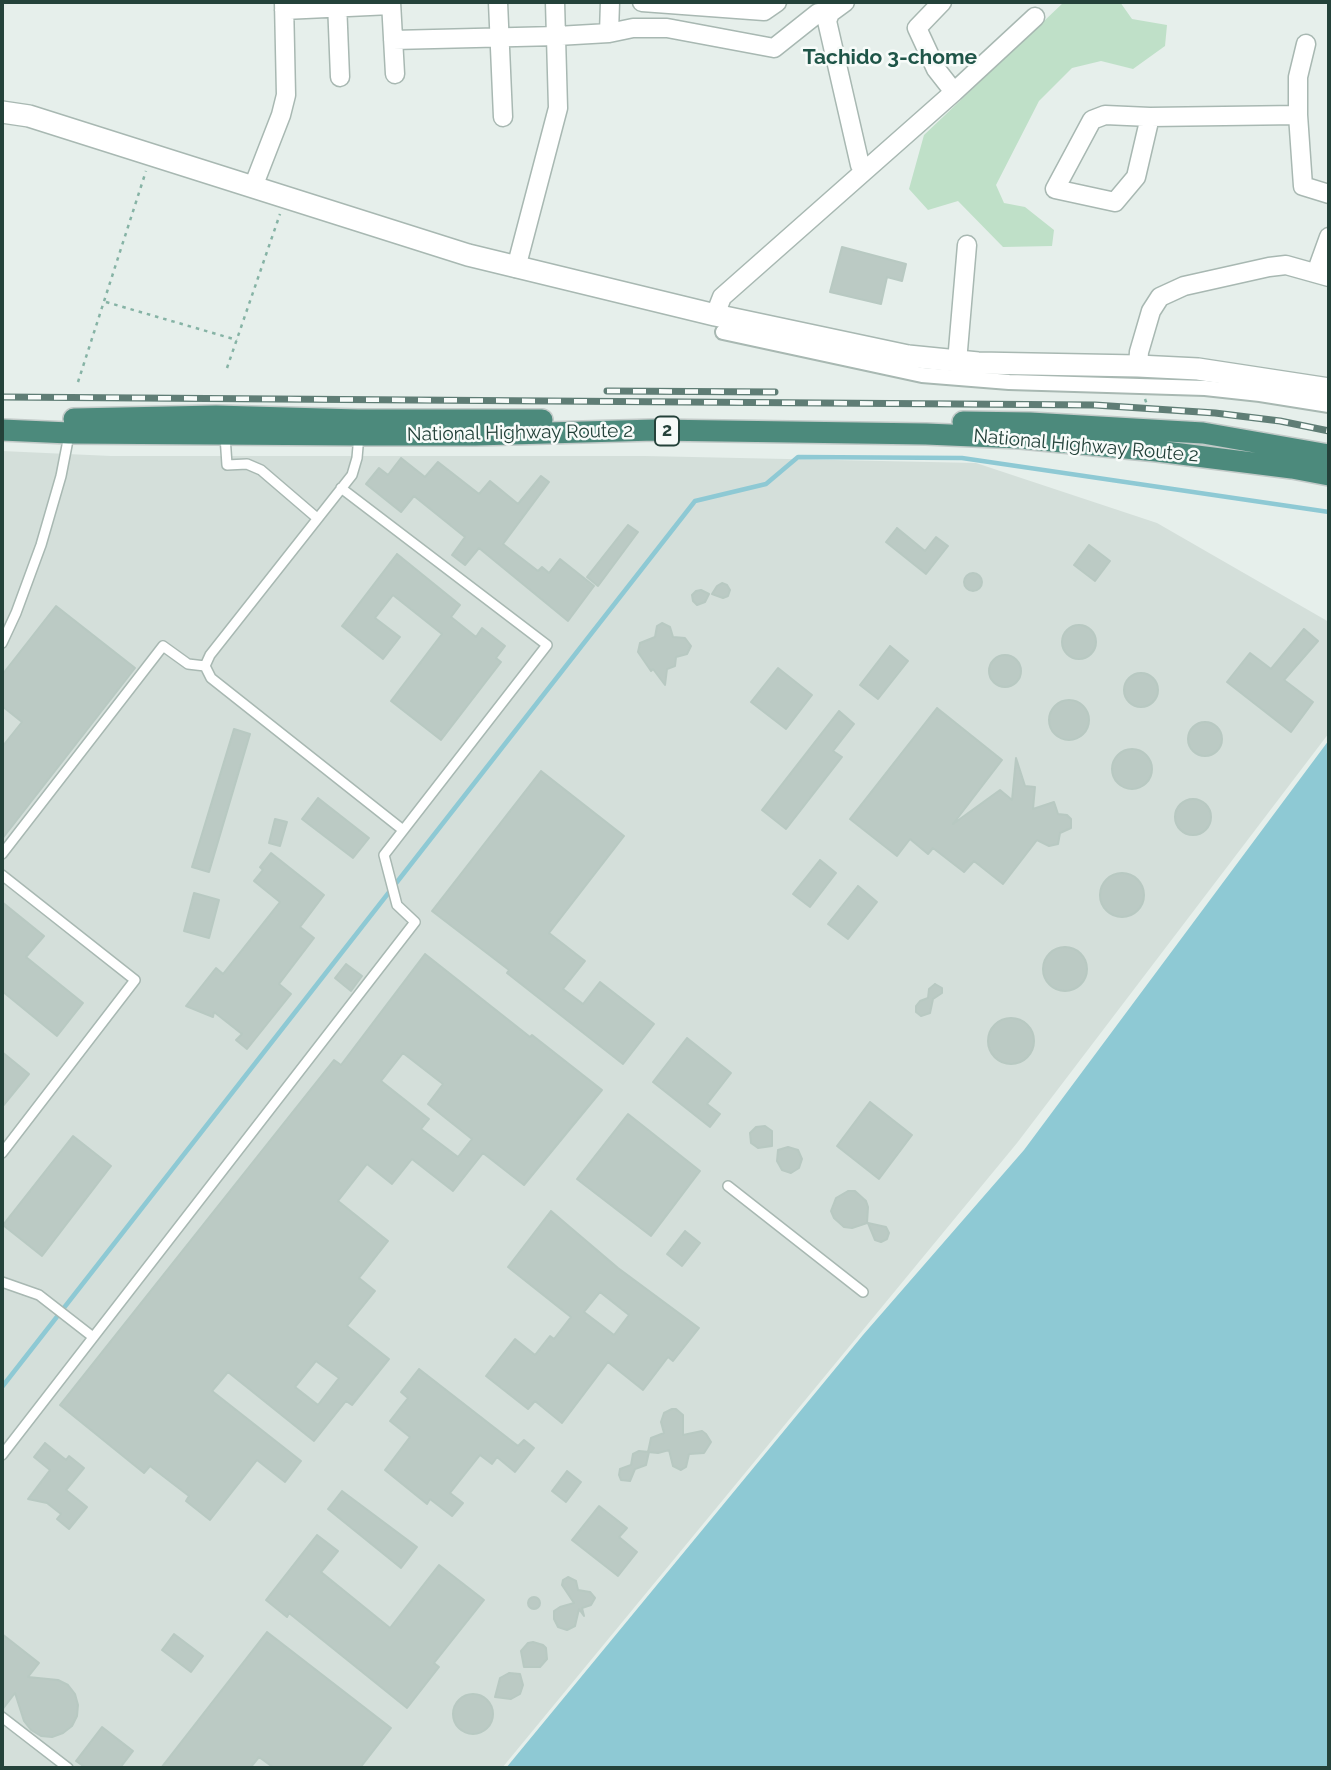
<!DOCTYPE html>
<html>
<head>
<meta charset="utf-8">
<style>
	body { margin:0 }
	#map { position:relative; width:1331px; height:1770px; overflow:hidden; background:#e6efeb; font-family:Raleway,sans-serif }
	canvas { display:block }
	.frame { position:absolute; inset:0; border:4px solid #24423a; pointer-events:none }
</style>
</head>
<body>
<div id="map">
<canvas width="1331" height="1770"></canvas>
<div class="frame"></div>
</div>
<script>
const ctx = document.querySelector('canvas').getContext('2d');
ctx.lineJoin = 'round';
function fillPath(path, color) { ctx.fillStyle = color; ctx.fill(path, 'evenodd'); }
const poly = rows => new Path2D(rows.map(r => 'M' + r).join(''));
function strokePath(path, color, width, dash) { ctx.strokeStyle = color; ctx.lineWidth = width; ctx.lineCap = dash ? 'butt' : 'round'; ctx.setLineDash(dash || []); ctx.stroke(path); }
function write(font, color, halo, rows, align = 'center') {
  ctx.font = font + ' Raleway,sans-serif'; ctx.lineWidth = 5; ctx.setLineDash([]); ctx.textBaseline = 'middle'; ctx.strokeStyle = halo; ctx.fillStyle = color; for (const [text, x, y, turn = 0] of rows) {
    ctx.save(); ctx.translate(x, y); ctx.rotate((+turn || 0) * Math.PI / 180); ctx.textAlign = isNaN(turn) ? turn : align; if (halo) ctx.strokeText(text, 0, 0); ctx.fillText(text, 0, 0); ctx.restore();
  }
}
fillPath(poly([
	[2,451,111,456,645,456,976,463,1157,523,1329,622,1329,733,1017,1143,502,1768,2,1768]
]), '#d4dfda');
fillPath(poly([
	[1064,2,1120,2,1132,19,1167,25,1165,46,1133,69,1101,61,1072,68,1039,101,996,185,1004,203,1025,207,1054,230,1052,246,1003,247,958,201,928,210,909,189,924,135]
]), '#bfe0c8');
fillPath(poly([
	[1329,740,1329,1768,506,1768,863,1335,1024,1150]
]), '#8ec9d4');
strokePath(poly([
	[2,1387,695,501,766,484,798,457,962,458,1329,512]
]), '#8ec9d4', 4.5);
const building = poly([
	[842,247,906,264,902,281,887,277,881,304,830,292,842,247],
	[401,458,425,477,438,462,479,494,490,481,518,504,541,476,549,482,503,544,538,571,542,567,549,573,560,559,594,586,568,621,479,548,465,565,452,555,465,537,414,496,401,512,366,484,379,468,388,475,401,458],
	[628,525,638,532,598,586,587,577,628,525],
	[897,528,925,551,936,537,948,546,926,574,886,542,897,528],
	[1089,545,1110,561,1095,581,1074,565,1089,545],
	[397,554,460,605,451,617,476,637,482,628,505,646,496,658,501,662,441,740,391,701,442,634,393,595,375,618,400,637,383,659,342,626,397,554],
	'964 582a9 9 0 1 1 18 0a9 9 0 1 1-18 0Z',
	[722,583,727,585,730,590,728,596,723,598,712,594,717,586,722,583],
	[701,590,709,594,705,602,697,605,693,601,692,595,696,591,701,590],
	[56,606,135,668,2,839,2,747,22,722,2,706,2,675,56,606],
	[662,623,670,627,673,637,685,638,691,646,687,654,676,657,675,666,667,669,665,685,653,669,651,671,638,652,640,643,655,637,657,626,662,623],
	'1062 642a17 17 0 1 1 34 0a17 17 0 1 1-34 0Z',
	[1304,629,1318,641,1284,680,1313,702,1291,732,1227,682,1250,653,1271,669,1304,629],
	[890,646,908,661,878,699,860,685,890,646],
	'989 671a16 16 0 1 1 32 0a16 16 0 1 1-32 0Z',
	[778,668,812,695,786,729,751,702,778,668],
	'1124 690a17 17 0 1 1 34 0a17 17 0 1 1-34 0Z',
	'1049 720a20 20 0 1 1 40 0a20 20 0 1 1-40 0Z',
	[937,708,1002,760,953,824,1000,790,1012,800,1016,758,1025,786,1035,787,1033,809,1054,802,1058,814,1067,815,1071,819,1071,828,1060,833,1058,844,1049,846,1037,840,1003,884,974,861,964,872,933,848,928,854,910,839,897,856,850,819,937,708],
	[839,711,854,724,833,751,842,757,786,829,762,810,839,711],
	'1188 739a17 17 0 1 1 34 0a17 17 0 1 1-34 0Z',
	[234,729,250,734,209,872,192,867,234,729],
	'1112 769a20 20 0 1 1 40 0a20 20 0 1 1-40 0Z',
	[541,771,624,836,549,933,585,961,563,989,583,1004,600,982,654,1024,623,1064,507,973,509,970,432,911,541,771],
	[318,798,369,838,353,858,302,819,318,798],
	'1175 817a18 18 0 1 1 36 0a18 18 0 1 1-36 0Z',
	[275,819,287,822,280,846,269,843,275,819],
	[271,853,324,895,300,927,314,938,279,984,291,994,247,1049,236,1040,242,1034,214,1012,213,1017,186,1006,216,968,223,974,280,902,254,881,263,870,260,867,271,853],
	[820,860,836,873,810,907,793,894,820,860],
	'1100 895a22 22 0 1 1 44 0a22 22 0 1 1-44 0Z',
	[858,886,877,902,848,939,828,924,858,886],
	[194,893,219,900,209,938,184,931,194,893],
	[2,902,44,936,26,957,83,1003,57,1036,2,991,2,902],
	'1043 969a22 22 0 1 1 44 0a22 22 0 1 1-44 0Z',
	[425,954,530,1037,532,1035,602,1090,524,1185,483,1153,453,1191,412,1159,392,1184,367,1164,338,1201,388,1241,359,1278,375,1291,347,1326,389,1359,352,1405,346,1401,314,1441,228,1372,212,1391,301,1461,285,1482,257,1460,210,1520,186,1501,189,1496,150,1466,144,1473,60,1405,334,1060,341,1065,425,954],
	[403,1053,443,1084,428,1104,472,1139,458,1157,421,1129,429,1119,381,1081,403,1053],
	[316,1361,339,1378,318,1405,295,1387,316,1361],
	[346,964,362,976,351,991,335,978,346,964],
	[935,984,942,988,942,993,933,999,930,1013,921,1016,916,1012,916,1006,920,1001,928,998,929,989,935,984],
	'988 1041a23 23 0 1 1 46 0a23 23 0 1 1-46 0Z',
	[687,1038,731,1073,707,1104,720,1114,710,1127,653,1082,687,1038],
	[2,1052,29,1074,2,1107,2,1052],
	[870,1102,912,1135,879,1179,837,1146,870,1102],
	[628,1114,700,1171,651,1236,577,1179,628,1114],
	[765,1126,772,1131,772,1146,758,1148,751,1143,750,1133,756,1127,765,1126],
	[73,1136,111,1166,42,1256,3,1225,73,1136],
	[788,1147,798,1150,802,1159,799,1168,791,1173,782,1170,777,1161,778,1150,788,1147],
	[848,1191,855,1191,866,1201,868,1207,867,1223,852,1228,844,1227,834,1218,831,1211,836,1198,848,1191],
	[551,1211,618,1268,699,1328,673,1361,668,1357,643,1390,608,1362,562,1423,535,1401,528,1409,486,1376,515,1339,535,1355,550,1336,554,1339,571,1317,508,1267,551,1211],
	[600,1292,629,1315,614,1335,584,1312,600,1292],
	[868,1223,886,1227,889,1233,887,1239,881,1242,875,1240,868,1223],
	[685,1231,700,1243,682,1266,667,1254,685,1231],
	[419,1369,518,1446,524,1440,534,1448,515,1472,497,1457,492,1464,480,1455,450,1493,463,1503,452,1516,430,1499,427,1504,385,1470,410,1437,390,1421,408,1398,401,1392,419,1369],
	[672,1409,676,1409,683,1415,683,1435,702,1431,706,1434,711,1442,704,1453,689,1454,686,1467,681,1470,673,1466,669,1450,658,1453,648,1452,651,1438,664,1433,661,1422,664,1413,672,1409],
	[45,1443,66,1460,69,1456,84,1468,66,1490,87,1507,69,1529,57,1519,61,1514,47,1503,28,1499,50,1470,34,1457,45,1443],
	[639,1451,649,1452,646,1465,635,1469,630,1481,621,1480,619,1475,620,1469,631,1465,633,1454,639,1451],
	[567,1471,581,1482,566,1502,552,1491,567,1471],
	[342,1491,417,1547,401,1568,328,1509,342,1491],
	[599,1506,627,1528,619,1537,637,1552,618,1576,572,1540,599,1506],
	[317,1535,338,1551,321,1572,390,1628,439,1565,484,1600,434,1663,439,1667,407,1708,289,1613,287,1617,266,1600,317,1535],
	[568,1577,576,1581,578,1590,590,1592,595,1598,591,1605,582,1608,584,1616,579,1609,575,1626,567,1630,558,1627,554,1619,554,1611,560,1607,574,1603,562,1585,563,1580,568,1577],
	'528 1603a6 6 0 1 1 12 0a6 6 0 1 1-12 0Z',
	[267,1632,391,1728,360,1768,274,1768,259,1757,250,1768,161,1768,267,1632],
	[2,1634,39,1663,28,1677,58,1680,68,1685,75,1694,78,1705,77,1716,72,1726,63,1733,52,1737,41,1736,31,1730,24,1721,15,1693,2,1710,2,1634],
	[174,1634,203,1656,191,1672,162,1650,174,1634],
	[533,1642,543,1645,546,1648,547,1659,540,1667,524,1667,521,1651,528,1643,533,1642],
	[509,1673,520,1674,523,1685,520,1694,511,1699,495,1697,500,1678,509,1673],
	'453 1714a20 20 0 1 1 40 0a20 20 0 1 1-40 0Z',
	[102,1727,133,1751,120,1768,86,1768,76,1761,102,1727]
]);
fillPath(building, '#bbcac4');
strokePath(building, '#b8c9c2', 2);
const service = poly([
	[359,435,357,458,352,475,210,655,205,666,211,678,403,830],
	[225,436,227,465,247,464,261,470,317,518],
	[2,643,16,613,41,545,61,476,69,435],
	[2,854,163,646,188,664,205,666],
	[2,875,135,980,2,1153],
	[728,1186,863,1292],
	[2,1282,39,1295,93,1337],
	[2,1455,415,922,397,905,384,855,547,645,341,488],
	[2,1717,68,1768]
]);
const pedestrian = poly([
	[723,332,922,375,1009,382,1205,388,1260,394,1329,405]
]);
const minor = poly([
	[337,2,340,77],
	[391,2,395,74],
	[498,2,503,117],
	[642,2,764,11,777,2],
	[845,2,830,13,827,21,860,165,864,171],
	[942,2,917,28,936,69,954,92],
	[284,10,391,5],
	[609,33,610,2],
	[393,40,557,36,609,33,633,28,667,28,774,48,818,13,830,13],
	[1306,44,1298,77,1298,115,1303,186,1329,194],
	[1150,117,1136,177,1115,202,1055,189,1092,120,1105,115,1150,117,1298,115],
	[253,187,281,115,286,95,284,2],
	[516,268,558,108,555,2],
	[1316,273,1329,237],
	[715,315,722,297,954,92,1035,17],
	[957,362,967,245],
	[1138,366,1139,352,1151,311,1160,297,1184,286,1269,267,1286,265,1329,277]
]);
const tertiary = poly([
	[2,112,29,116,468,255,715,315,908,356,978,363,1138,366,1198,369,1329,389]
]);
const trunk = poly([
	[74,419,216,416,358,420,542,420],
	[963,422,1030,423,1203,433,1329,455],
	[2,430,69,433,359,435,475,435,655,430,926,434,1020,438,1157,451,1292,468,1329,475]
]);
strokePath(service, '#a8b8b2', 12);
strokePath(pedestrian, '#a8b8b2', 18);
strokePath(minor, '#a8b8b2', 21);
strokePath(tertiary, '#a8b8b2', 24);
strokePath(trunk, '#c2cac8', 24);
strokePath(poly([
	[106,302,237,340],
	[227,368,280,214],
	[78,382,146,171],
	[1145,399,1150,413]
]), '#86b3a5', 2.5, [3.5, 5]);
strokePath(service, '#fff', 9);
strokePath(pedestrian, '#fff', 14);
strokePath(minor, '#fff', 18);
strokePath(tertiary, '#fff', 21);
strokePath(trunk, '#4c8a7c', 21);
const rail = poly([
	[607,391,775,392],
	[2,397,1095,405,1215,413,1280,421,1329,431]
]);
strokePath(rail, '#5f7d75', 7);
strokePath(rail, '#f7fbf9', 4.5, [13]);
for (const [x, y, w] of [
	[667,431,24]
]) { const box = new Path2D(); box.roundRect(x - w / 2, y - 14.5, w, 29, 5); ctx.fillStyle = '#f7fbf9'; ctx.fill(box); strokePath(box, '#24423a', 2); }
write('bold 18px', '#24423a', null, [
	["2",667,431]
]);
write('19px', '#24423a', '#f7fbf9', [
	["National Highway Route 2",520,433,-1],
	["National Highway Route 2",1086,446,5]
]);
write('bold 21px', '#1f5548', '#f7fbf9', [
	["Tachido 3-chome",890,58]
]);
</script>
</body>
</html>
